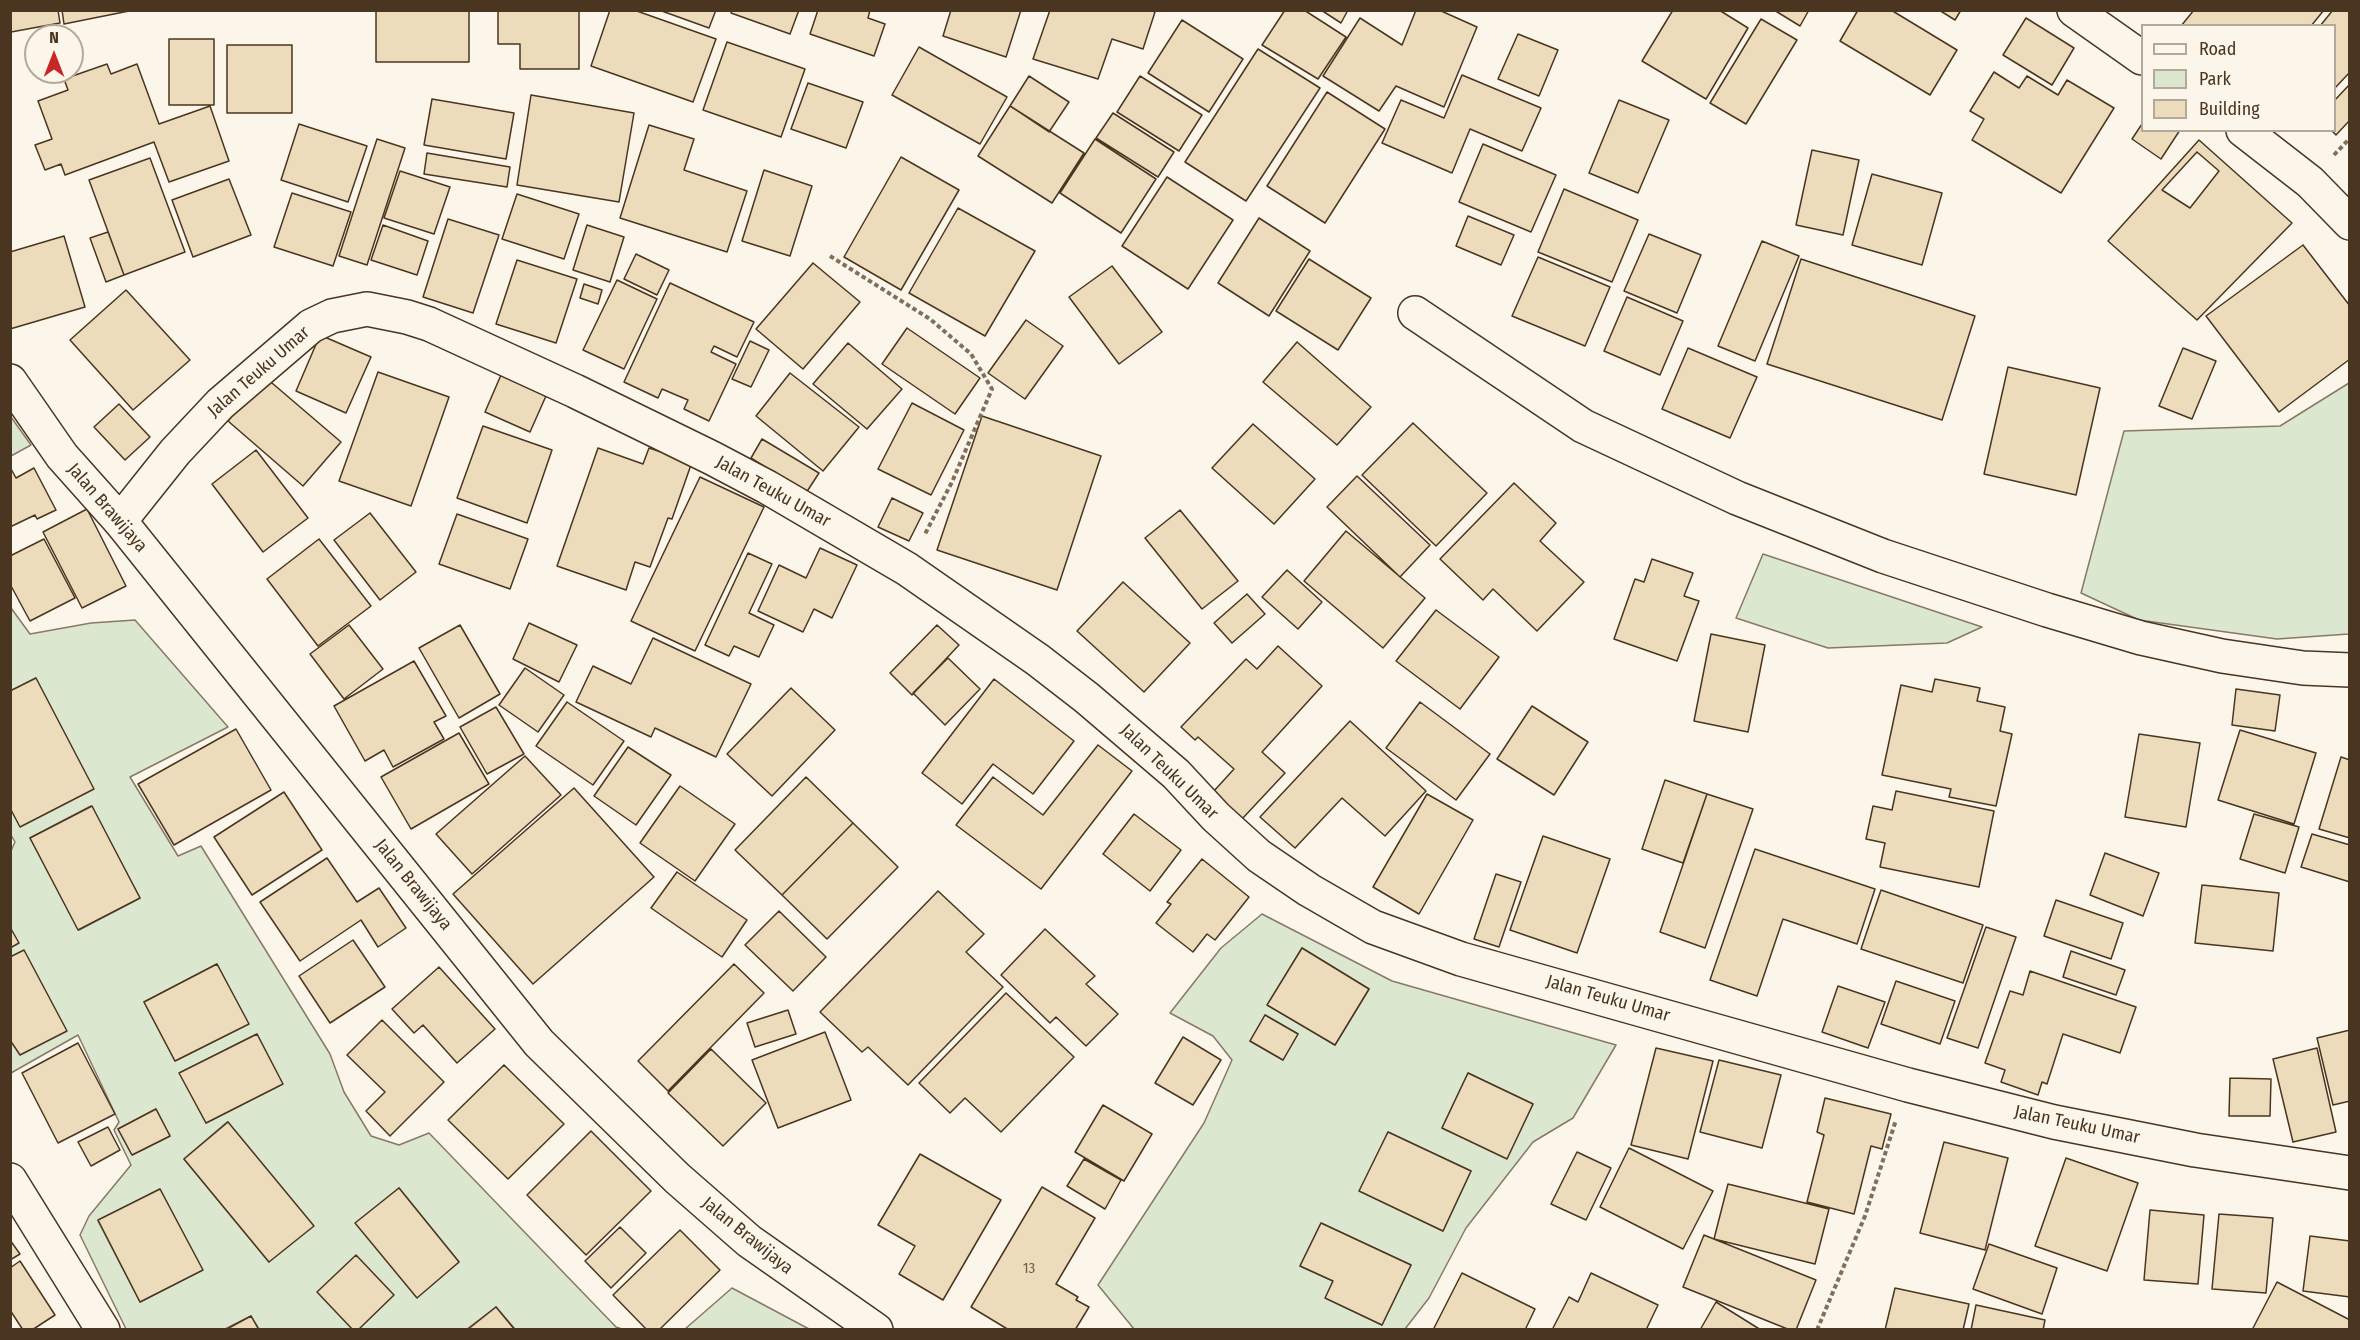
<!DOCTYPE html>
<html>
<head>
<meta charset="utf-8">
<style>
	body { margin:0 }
	#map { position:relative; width:2360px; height:1340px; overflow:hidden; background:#fbf6e9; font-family:"Fira Sans Condensed",sans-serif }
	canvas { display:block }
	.frame { position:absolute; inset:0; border:12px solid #4a3520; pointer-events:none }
	.legend { position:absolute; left:2141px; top:24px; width:195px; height:108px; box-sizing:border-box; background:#fbf6e9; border:2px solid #b4a999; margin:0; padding:8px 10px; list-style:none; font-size:18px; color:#4a3520 }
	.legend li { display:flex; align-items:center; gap:12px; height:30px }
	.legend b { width:30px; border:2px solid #b4a999 }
	.north { position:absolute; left:24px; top:24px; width:60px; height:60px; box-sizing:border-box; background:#fbf6e9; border:2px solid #b4a999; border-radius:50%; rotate:0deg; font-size:16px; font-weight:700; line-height:24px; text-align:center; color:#4a3520 }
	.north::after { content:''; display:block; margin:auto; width:21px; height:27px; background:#c62828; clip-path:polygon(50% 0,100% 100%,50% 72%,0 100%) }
</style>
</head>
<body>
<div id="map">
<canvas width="2360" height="1340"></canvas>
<div class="frame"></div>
<ul class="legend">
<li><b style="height:8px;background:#fbf6e9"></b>Road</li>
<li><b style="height:16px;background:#dce7d0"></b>Park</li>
<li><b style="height:16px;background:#ecdcbc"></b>Building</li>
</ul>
<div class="north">N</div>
</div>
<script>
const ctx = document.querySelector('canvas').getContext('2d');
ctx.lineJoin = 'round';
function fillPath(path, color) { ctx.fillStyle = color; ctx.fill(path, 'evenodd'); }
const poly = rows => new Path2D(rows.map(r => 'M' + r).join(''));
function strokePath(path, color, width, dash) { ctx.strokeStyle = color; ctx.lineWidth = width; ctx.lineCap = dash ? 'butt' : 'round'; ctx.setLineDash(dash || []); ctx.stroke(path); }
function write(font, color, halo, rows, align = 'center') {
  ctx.font = font + ' "Fira Sans Condensed",sans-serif'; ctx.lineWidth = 4.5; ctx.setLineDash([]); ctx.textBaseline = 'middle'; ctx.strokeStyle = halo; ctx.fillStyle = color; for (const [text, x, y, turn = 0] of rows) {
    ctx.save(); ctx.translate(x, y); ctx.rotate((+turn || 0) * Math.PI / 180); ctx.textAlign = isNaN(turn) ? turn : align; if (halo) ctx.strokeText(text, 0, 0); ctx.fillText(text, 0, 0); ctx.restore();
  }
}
const green = poly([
	[2349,383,2349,634,2277,639,2139,620,2081,593,2124,431,2280,426,2349,383],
	[11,417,31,445,11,456,10,456,11,417],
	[1763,554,1982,627,1947,643,1828,648,1736,618,1763,554],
	[11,608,30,634,91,623,135,620,228,727,130,777,178,856,201,846,330,1054,344,1092,371,1136,399,1145,429,1133,616,1327,622,1329,515,1329,496,1307,467,1329,259,1329,251,1316,225,1329,126,1329,80,1235,89,1216,131,1165,114,1130,119,1122,78,1035,11,1073,10,853,15,842,11,835,11,808,36,678,11,691,11,608],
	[91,806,140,898,79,930,30,838,91,806],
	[217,964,248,1024,175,1061,144,1002,217,964],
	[257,1034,282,1084,206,1123,180,1073,257,1034],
	[156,1109,170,1136,132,1155,118,1129,156,1109],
	[227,1122,228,1122,269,1262,184,1159,227,1122],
	[399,1188,459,1262,417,1297,356,1223,399,1188],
	[160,1189,202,1270,140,1302,98,1221,160,1189],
	[1262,914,1392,981,1616,1045,1573,1118,1533,1142,1466,1228,1429,1298,1405,1329,1134,1329,1098,1285,1204,1123,1232,1060,1213,1036,1170,1013,1221,948,1262,914],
	[1302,948,1369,989,1335,1045,1268,1005,1302,948],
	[1265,1015,1298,1034,1283,1060,1250,1041,1265,1015],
	[1468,1073,1533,1104,1507,1158,1442,1128,1468,1073],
	[1388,1132,1471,1171,1443,1231,1360,1191,1388,1132],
	[1321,1223,1411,1265,1382,1325,1326,1298,1333,1281,1300,1266,1321,1223],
	[732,1288,809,1329,685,1329,732,1288]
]);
fillPath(green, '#dce7d0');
strokePath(green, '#887966', 1.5);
const building = poly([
	[10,10,58,10,60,23,11,32,10,10],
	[62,10,134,10,64,24,62,10],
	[376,10,469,10,469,62,376,62,376,10],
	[498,10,579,10,579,69,520,69,520,44,498,44,498,10],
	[610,10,634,10,716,39,693,102,591,66,610,10],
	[659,10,716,10,709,28,659,10],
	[732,10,799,10,790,34,731,13,732,10],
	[818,10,870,10,868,18,885,24,874,56,810,34,818,10],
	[951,10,1021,10,1006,57,943,36,951,10],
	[1050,10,1150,10,1155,12,1143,49,1112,39,1098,79,1033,59,1050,10],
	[1285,10,1304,10,1346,37,1318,79,1262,45,1285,10],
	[1321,10,1348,10,1341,23,1321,10],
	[1416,10,1439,10,1477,27,1444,107,1396,86,1379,111,1323,76,1360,18,1402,45,1416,10],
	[1673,10,1719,10,1748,28,1706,99,1642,61,1673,10],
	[1774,10,1809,10,1800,26,1774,10],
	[1858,10,1891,10,1957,50,1930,95,1840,41,1858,10],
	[1939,10,1961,10,1955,20,1939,10],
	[2194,10,2324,10,2311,26,2181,26,2194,10],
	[2333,10,2350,10,2350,72,2334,89,2334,26,2320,26,2333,10],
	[2026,18,2074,48,2052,85,2003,55,2026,18],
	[1761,19,1797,40,1746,124,1710,103,1761,19],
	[1182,20,1243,59,1209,112,1148,73,1182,20],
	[1518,34,1558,50,1539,96,1498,79,1518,34],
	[169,39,214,39,214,105,169,105,169,39],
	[727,42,805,69,781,137,703,110,727,42],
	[227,45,292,45,292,113,227,113,227,45],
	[919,47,1007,97,980,144,892,95,919,47],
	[1258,49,1320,88,1246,201,1185,162,1258,49],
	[107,64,111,74,137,64,159,124,210,106,229,161,169,182,154,142,65,175,61,164,45,170,35,145,52,139,38,101,68,90,64,79,107,64],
	[1994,72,2019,88,2027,76,2058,95,2067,80,2114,108,2061,193,1972,140,1984,119,1970,111,1994,72],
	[1462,75,1541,108,1522,151,1470,129,1452,173,1382,143,1401,100,1444,118,1462,75],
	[1029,76,1069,102,1049,132,1010,106,1029,76],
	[1140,76,1202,115,1179,151,1117,112,1140,76],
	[808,83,863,102,846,148,791,129,808,83],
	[2350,84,2350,120,2336,135,2331,130,2334,130,2334,101,2350,84],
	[1327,92,1385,129,1325,223,1267,186,1327,92],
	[531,95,634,113,619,202,517,185,531,95],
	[432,99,514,113,506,159,424,145,432,99],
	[1619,100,1669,120,1638,193,1589,173,1619,100],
	[1010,106,1084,153,1052,203,978,156,1010,106],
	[1113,113,1174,152,1158,177,1096,138,1113,113],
	[299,124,367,146,348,202,281,180,299,124],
	[2142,124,2142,130,2180,130,2161,159,2132,139,2142,124],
	[649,125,694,139,684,170,747,191,727,252,620,218,649,125],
	[377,139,405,148,367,265,339,256,377,139],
	[1095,139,1156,179,1121,233,1060,193,1095,139],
	[2199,140,2292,223,2197,320,2108,241,2199,140],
	[1483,144,1556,175,1531,232,1459,202,1483,144],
	[1812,150,1859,160,1843,235,1796,225,1812,150],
	[2197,152,2219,171,2190,208,2162,190,2197,152],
	[427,153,510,167,507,187,424,174,427,153],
	[901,157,959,190,901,290,844,257,901,157],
	[150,158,185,252,124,275,89,180,150,158],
	[764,170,812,186,790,256,742,241,764,170],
	[400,171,450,187,434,234,384,218,400,171],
	[1872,174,1942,193,1922,265,1852,245,1872,174],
	[1167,177,1233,220,1188,289,1122,246,1167,177],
	[229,179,251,235,193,257,172,200,229,179],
	[1564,189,1638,220,1612,282,1538,252,1564,189],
	[292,193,351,212,333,266,274,247,292,193],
	[517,194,579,214,564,259,502,239,517,194],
	[958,208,1035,251,985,336,909,293,958,208],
	[1468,216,1514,235,1501,265,1456,246,1468,216],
	[1259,218,1310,251,1269,316,1218,283,1259,218],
	[448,219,499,235,473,313,423,297,448,219],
	[383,225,428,241,417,275,371,260,383,225],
	[587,225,624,237,610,282,573,270,587,225],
	[108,232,124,275,106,282,90,238,108,232],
	[1649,234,1701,255,1677,313,1624,291,1649,234],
	[64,236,85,307,10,329,10,252,64,236],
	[1762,241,1799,256,1755,361,1718,346,1762,241],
	[2303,245,2350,306,2350,359,2279,412,2206,316,2303,245],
	[636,254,669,270,657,295,624,279,636,254],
	[1538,257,1610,287,1585,346,1512,316,1538,257],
	[1309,259,1371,298,1338,350,1276,311,1309,259],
	[1801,259,1975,316,1942,420,1767,364,1801,259],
	[517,260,577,279,556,343,496,324,517,260],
	[813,263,860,302,803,369,756,329,813,263],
	[1112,266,1162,332,1119,364,1069,297,1112,266],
	[617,280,657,299,624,369,583,350,617,280],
	[670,283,754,322,737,357,714,346,711,352,736,364,709,421,684,409,688,400,662,389,658,398,624,382,670,283],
	[584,284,602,290,598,304,580,298,584,284],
	[126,290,190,360,133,410,70,340,126,290],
	[1627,297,1683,321,1660,375,1604,351,1627,297],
	[1026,320,1063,346,1025,399,988,373,1026,320],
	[907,328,980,378,955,414,882,364,907,328],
	[320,335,371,357,346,413,296,391,320,335],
	[750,341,769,350,751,387,732,379,750,341],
	[1297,342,1371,407,1337,445,1263,382,1297,342],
	[848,343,902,389,867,429,813,384,848,343],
	[1688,348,1757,377,1730,438,1662,409,1688,348],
	[2183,348,2216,361,2192,419,2159,406,2183,348],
	[2008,367,2100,388,2076,495,1984,474,2008,367],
	[378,372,449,397,411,506,339,481,378,372],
	[790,373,859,427,823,471,756,416,790,373],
	[501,375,546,396,530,432,485,412,501,375],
	[265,377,341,442,303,486,228,421,265,377],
	[912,403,964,430,931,495,878,469,912,403],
	[119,404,150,437,125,460,94,427,119,404],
	[982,416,1101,456,1057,590,937,550,982,416],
	[1413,423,1487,493,1436,546,1362,475,1413,423],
	[1253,424,1315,479,1274,524,1212,468,1253,424],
	[483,426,552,450,527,523,457,498,483,426],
	[762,439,819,473,806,493,751,458,762,439],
	[598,448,643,464,649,448,692,462,672,519,668,518,650,567,635,562,626,590,557,566,598,448],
	[256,450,308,518,263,552,212,484,256,450],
	[10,467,16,478,34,468,56,510,37,519,35,515,10,527,10,467],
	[1357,476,1430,545,1400,577,1327,507,1357,476],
	[700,477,764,507,695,651,631,621,700,477],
	[1514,483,1556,523,1540,541,1584,582,1537,631,1493,589,1483,600,1440,559,1514,483],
	[892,498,923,513,909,541,878,527,892,498],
	[87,509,126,586,82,608,43,532,87,509],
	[1180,510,1238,581,1202,609,1145,538,1180,510],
	[370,513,416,572,380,600,334,540,370,513],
	[457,514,528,539,510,589,439,564,457,514],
	[1346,531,1425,598,1383,648,1304,581,1346,531],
	[44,539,75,598,30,621,10,584,10,556,44,539],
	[319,539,371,606,318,646,267,579,319,539],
	[820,548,857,565,832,618,814,609,803,632,758,611,779,565,806,578,820,548],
	[748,553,772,564,749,613,774,625,759,657,734,646,729,656,705,645,748,553],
	[1652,559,1693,573,1684,596,1699,601,1677,661,1614,639,1635,579,1644,582,1652,559],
	[1287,570,1322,602,1298,629,1262,597,1287,570],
	[1123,582,1190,643,1144,692,1077,631,1123,582],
	[1247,594,1265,614,1232,643,1214,623,1247,594],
	[1436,610,1499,657,1460,709,1396,661,1436,610],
	[529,623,577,645,559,682,513,659,529,623],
	[349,625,383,669,344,699,310,654,349,625],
	[460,625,500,694,459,718,419,648,460,625],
	[937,625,959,645,912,695,890,673,937,625],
	[1711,634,1765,645,1748,732,1694,721,1711,634],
	[653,638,751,684,716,757,655,728,651,737,576,702,593,666,631,684,653,638],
	[1278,646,1322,686,1262,752,1285,773,1242,819,1213,792,1234,769,1198,737,1195,740,1181,727,1246,659,1257,669,1278,646],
	[948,658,980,689,945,725,913,693,948,658],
	[414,661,446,716,434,722,444,739,393,767,384,750,365,761,334,706,414,661],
	[525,668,564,695,538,732,499,705,525,668],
	[36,678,94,789,20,827,10,808,10,691,36,678],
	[994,679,1074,741,1033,794,993,764,962,804,922,773,994,679],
	[1935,679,1980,688,1977,701,2005,707,2000,731,2012,734,1996,806,1949,797,1951,789,1882,775,1901,685,1932,692,1935,679],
	[791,688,835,730,772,796,727,754,791,688],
	[2236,689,2280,695,2275,731,2232,725,2236,689],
	[567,702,624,741,593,785,536,746,567,702],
	[1420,702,1490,754,1456,800,1386,748,1420,702],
	[1532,706,1588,742,1554,795,1497,759,1532,706],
	[496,707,524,754,487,774,460,727,496,707],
	[1350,721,1426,791,1385,836,1342,798,1295,848,1260,817,1350,721],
	[236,729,271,790,174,845,138,784,236,729],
	[2240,730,2316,753,2294,824,2218,800,2240,730],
	[459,733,489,784,411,829,381,777,459,733],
	[2139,734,2200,743,2186,827,2125,817,2139,734],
	[1098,745,1132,771,1041,889,956,825,993,777,1043,815,1098,745],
	[628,747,671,775,636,825,594,796,628,747],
	[525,756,561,795,472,874,436,834,525,756],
	[2341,757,2350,760,2350,838,2319,829,2341,757],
	[806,777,853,823,782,895,735,850,806,777],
	[1665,780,1707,794,1683,863,1642,849,1665,780],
	[680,786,735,824,695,881,640,843,680,786],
	[574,788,654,877,533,984,453,894,574,788],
	[1896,791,1994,811,1979,887,1880,867,1885,843,1866,839,1873,806,1892,810,1896,791],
	[284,792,322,850,252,895,214,837,284,792],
	[1427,794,1473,820,1419,914,1373,887,1427,794],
	[1707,794,1753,809,1705,948,1660,932,1707,794],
	[92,806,140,898,78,930,30,838,92,806],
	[1134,814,1181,850,1150,891,1103,854,1134,814],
	[2254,814,2299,827,2285,873,2240,859,2254,814],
	[853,823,898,867,827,939,782,895,853,823],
	[2312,834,2350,845,2350,882,2301,867,2312,834],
	[1543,836,1610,859,1577,953,1510,930,1543,836],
	[1755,849,1875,889,1857,944,1783,919,1757,996,1710,980,1755,849],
	[2105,853,2159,873,2143,916,2090,895,2105,853],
	[327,858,357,902,379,888,406,928,378,947,361,920,300,961,260,902,327,858],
	[1202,859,1249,897,1215,940,1207,934,1193,952,1156,923,1171,904,1167,902,1202,859],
	[677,872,747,920,722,957,651,908,677,872],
	[1496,874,1521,882,1499,947,1474,939,1496,874],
	[2202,885,2279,893,2273,951,2195,943,2202,885],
	[1881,890,1983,925,1963,983,1861,949,1881,890],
	[938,891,984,934,966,952,1003,987,908,1085,868,1047,862,1052,820,1012,938,891],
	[2056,900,2123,923,2111,959,2044,936,2056,900],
	[779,911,826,957,793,991,745,945,779,911],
	[10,927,19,943,10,948,10,927],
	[1986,927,2016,937,1978,1048,1947,1038,1986,927],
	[1045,929,1095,976,1086,984,1118,1014,1086,1046,1056,1017,1050,1023,1001,975,1045,929],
	[353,940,385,987,330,1023,299,976,353,940],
	[1302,948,1369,989,1335,1045,1267,1005,1302,948],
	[24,950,67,1031,20,1055,10,1040,10,957,24,950],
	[2071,951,2125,970,2116,995,2063,977,2071,951],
	[217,964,249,1024,175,1061,144,1002,217,964],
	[734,964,764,993,668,1091,638,1061,734,964],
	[439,967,495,1029,457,1063,423,1025,414,1033,392,1009,439,967],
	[2030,971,2136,1007,2120,1053,2063,1034,2047,1084,2042,1082,2038,1095,2001,1082,2005,1070,1985,1063,2010,991,2023,995,2030,971],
	[1896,981,1955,1001,1940,1044,1881,1024,1896,981],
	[1838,986,1885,1002,1868,1048,1822,1032,1838,986],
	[1006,993,1074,1057,1001,1132,965,1098,950,1113,919,1083,1006,993],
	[788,1010,796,1034,755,1047,747,1023,788,1010],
	[1265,1015,1298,1034,1283,1060,1250,1041,1265,1015],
	[382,1020,444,1082,390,1136,366,1111,385,1092,347,1055,382,1020],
	[2350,1030,2350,1101,2333,1105,2317,1038,2350,1030],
	[825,1032,851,1100,778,1128,752,1060,825,1032],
	[257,1034,283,1084,206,1123,179,1073,257,1034],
	[1183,1037,1221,1060,1193,1105,1155,1083,1183,1037],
	[78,1043,115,1114,58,1143,22,1073,78,1043],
	[1656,1048,1713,1061,1688,1159,1631,1145,1656,1048],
	[2317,1048,2336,1132,2293,1142,2273,1059,2317,1048],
	[711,1049,766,1103,723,1146,668,1093,711,1049],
	[1719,1060,1781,1075,1762,1148,1700,1132,1719,1060],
	[504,1065,564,1124,508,1179,448,1120,504,1065],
	[1468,1073,1533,1104,1507,1159,1442,1128,1468,1073],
	[2230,1078,2271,1079,2270,1116,2229,1116,2230,1078],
	[1825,1098,1891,1114,1882,1149,1871,1146,1854,1214,1807,1202,1824,1135,1817,1132,1825,1098],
	[1103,1105,1152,1134,1124,1181,1075,1152,1103,1105],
	[156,1109,170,1136,132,1155,118,1129,156,1109],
	[228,1122,314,1226,269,1262,184,1159,228,1122],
	[108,1127,120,1150,91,1166,78,1142,108,1127],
	[591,1131,651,1191,586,1255,527,1195,591,1131],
	[1388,1132,1471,1171,1443,1231,1359,1191,1388,1132],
	[1944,1142,2008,1158,1985,1250,1920,1233,1944,1142],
	[1629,1148,1713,1191,1683,1249,1600,1207,1629,1148],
	[1577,1152,1611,1168,1586,1220,1551,1204,1577,1152],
	[920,1154,1001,1200,943,1300,899,1274,915,1246,878,1225,920,1154],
	[2066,1158,2138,1183,2107,1271,2035,1246,2066,1158],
	[1084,1159,1121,1180,1105,1209,1067,1186,1084,1159],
	[1728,1184,1829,1209,1815,1264,1714,1239,1728,1184],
	[1042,1187,1095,1218,1056,1284,1078,1297,1076,1300,1089,1307,1075,1330,1009,1330,971,1307,1042,1187],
	[399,1188,459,1262,417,1298,355,1223,399,1188],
	[160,1189,203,1270,140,1302,98,1220,160,1189],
	[2150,1210,2204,1215,2198,1284,2144,1280,2150,1210],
	[2219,1214,2273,1218,2266,1293,2212,1289,2219,1214],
	[1321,1223,1411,1265,1382,1325,1325,1298,1333,1281,1300,1266,1321,1223],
	[620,1227,646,1253,611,1288,585,1261,620,1227],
	[680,1230,720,1270,659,1330,647,1330,613,1295,680,1230],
	[1704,1235,1816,1280,1796,1330,1790,1330,1683,1287,1704,1235],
	[2310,1236,2350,1241,2350,1297,2303,1291,2310,1236],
	[10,1240,20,1254,10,1260,10,1240],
	[1989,1244,2057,1268,2042,1314,1973,1289,1989,1244],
	[356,1255,394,1295,358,1330,353,1330,317,1292,356,1255],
	[20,1261,55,1315,32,1330,23,1330,10,1310,10,1268,20,1261],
	[1462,1273,1535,1309,1525,1330,1433,1330,1462,1273],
	[1591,1273,1658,1305,1646,1330,1552,1330,1569,1297,1578,1302,1591,1273],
	[2277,1282,2350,1320,2350,1330,2252,1330,2277,1282],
	[1895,1288,1969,1304,1963,1330,1885,1330,1895,1288],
	[1716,1302,1761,1330,1700,1330,1716,1302],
	[1976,1305,2045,1320,2043,1330,1971,1330,1976,1305],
	[496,1307,515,1330,467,1330,496,1307],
	[251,1316,259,1330,225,1330,251,1316]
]);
fillPath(building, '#ecdcbc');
strokePath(building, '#4a3520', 1.5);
const minor = poly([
	[1415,313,1583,426,1737,498,1883,556,2047,610,2141,638,2222,656,2303,668,2350,670]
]);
const tertiary = poly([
	[120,521,175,452,220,404,311,326,332,316,367,309,407,317,429,324,575,391,712,458,767,487,907,569,1038,660,1087,698,1176,774,1216,817,1259,856,1309,890,1373,927,1461,959,1908,1085,2054,1122,2195,1150,2350,1173]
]);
const secondary = poly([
	[2074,10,2142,58],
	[2243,130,2310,182,2350,223],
	[10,381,62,456,120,521,539,1043,677,1178,749,1241,876,1330]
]);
const primary = poly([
	[10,1180,103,1330]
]);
strokePath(minor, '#4a3520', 36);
strokePath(tertiary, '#4a3520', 36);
strokePath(secondary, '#4a3520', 36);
strokePath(primary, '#4a3520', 36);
strokePath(poly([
	[2334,155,2350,138],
	[830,256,930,319,971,354,992,389,952,482,924,536],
	[1817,1330,1865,1216,1896,1120]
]), '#7f6f5c', 4, [4.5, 3]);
strokePath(minor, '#fbf6e9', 33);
strokePath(tertiary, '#fbf6e9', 33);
strokePath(secondary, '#fbf6e9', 33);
strokePath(primary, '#fbf6e9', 33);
write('15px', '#725f47', null, [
	["13",1029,1269]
]);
write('18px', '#4a3520', '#fbf6e9', [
	["Jalan Teuku Umar",259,372,-41],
	["Jalan Teuku Umar",773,492,29],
	["Jalan Brawijaya",107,508,49],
	["Jalan Teuku Umar",1169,772,44],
	["Jalan Brawijaya",413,885,51],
	["Jalan Teuku Umar",1608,999,16],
	["Jalan Teuku Umar",2077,1125,12],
	["Jalan Brawijaya",747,1236,39]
]);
</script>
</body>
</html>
